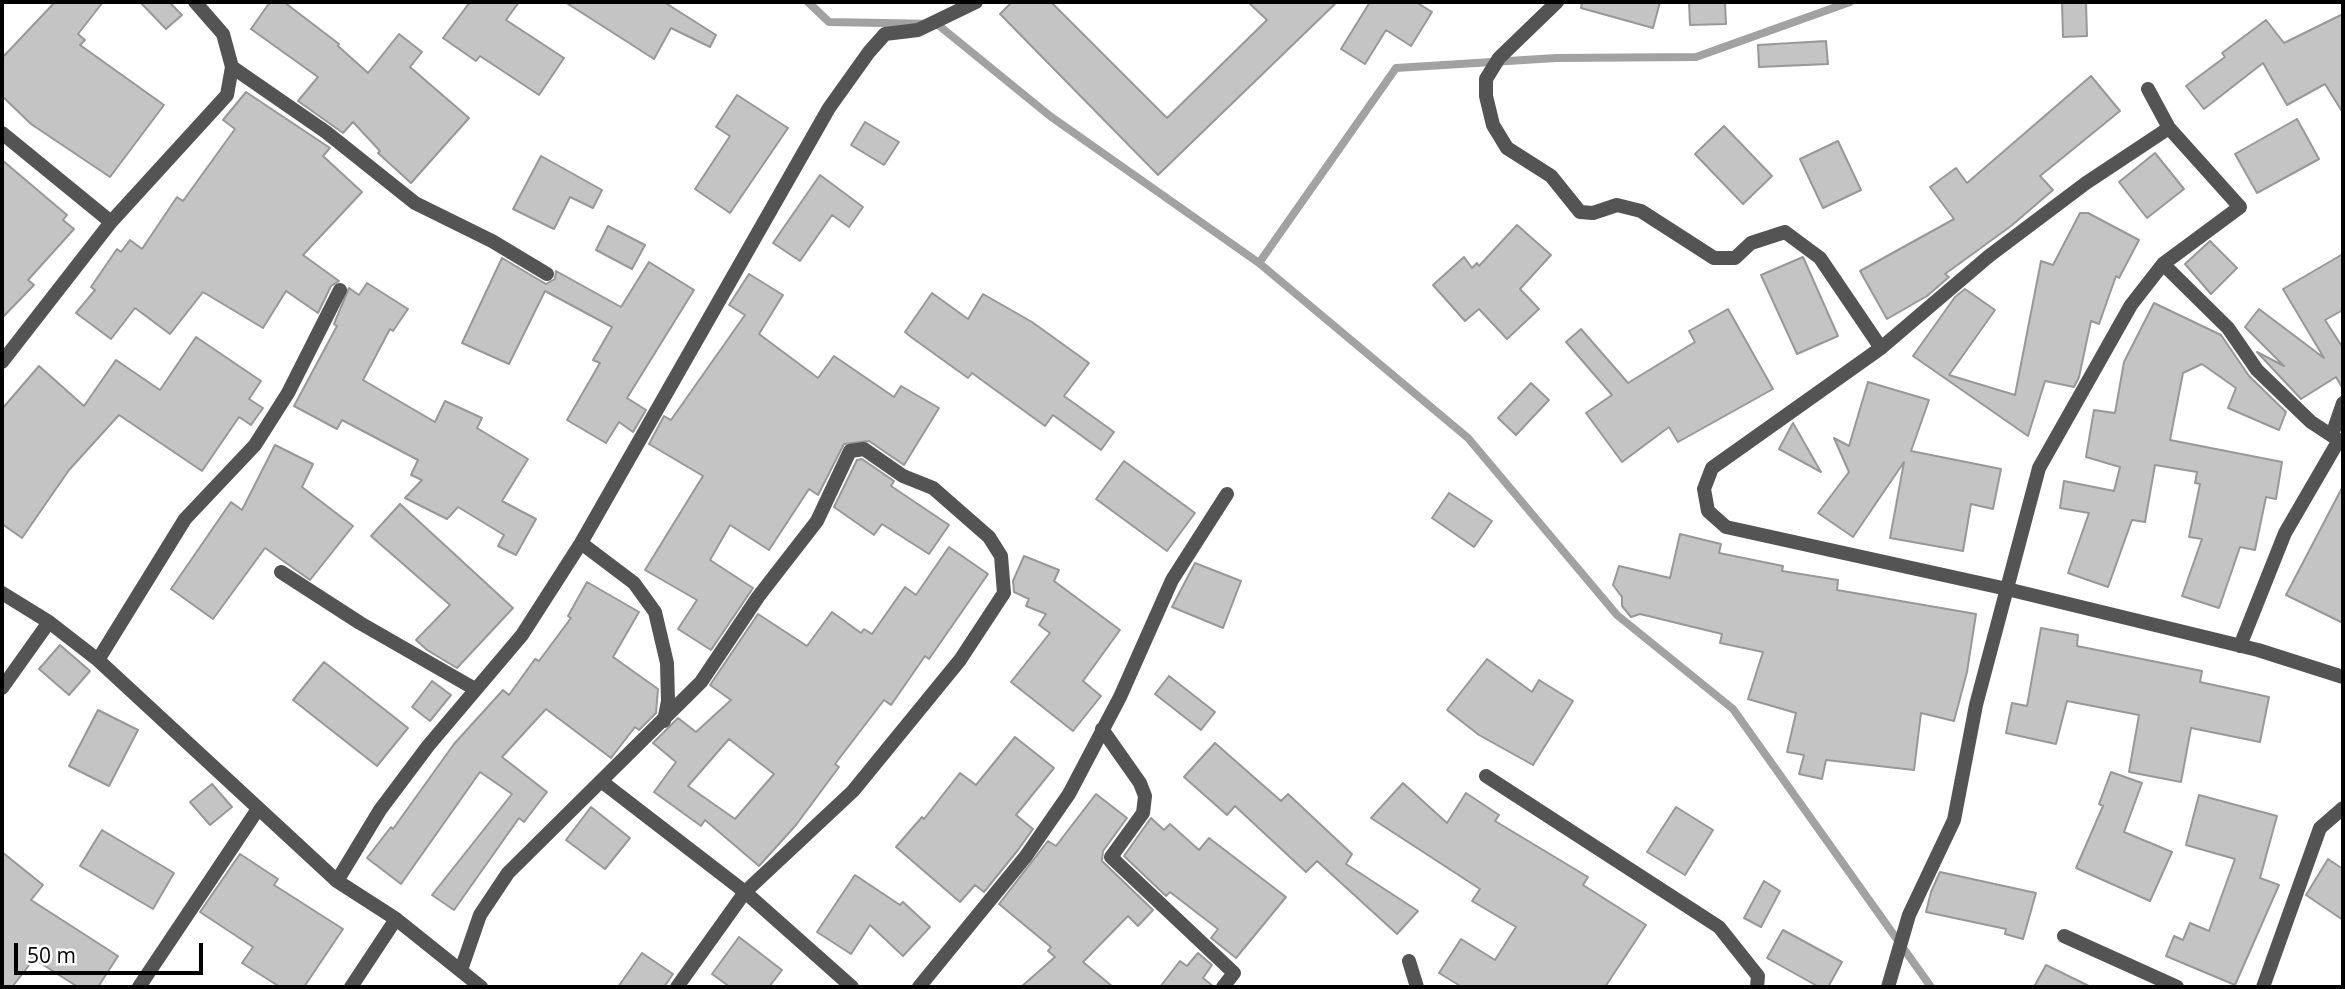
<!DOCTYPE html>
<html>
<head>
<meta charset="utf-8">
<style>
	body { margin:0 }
	#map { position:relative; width:2345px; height:989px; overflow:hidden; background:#fff; font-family:"Open Sans",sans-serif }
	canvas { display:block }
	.frame { position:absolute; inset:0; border:4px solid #000; pointer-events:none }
	.scale { position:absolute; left:14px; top:943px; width:189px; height:32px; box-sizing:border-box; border:4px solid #000; border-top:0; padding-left:9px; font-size:21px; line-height:24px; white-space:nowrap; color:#000; -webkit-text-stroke:5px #fff; paint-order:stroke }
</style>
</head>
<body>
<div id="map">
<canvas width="2345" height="989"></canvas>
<div class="frame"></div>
<div class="scale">50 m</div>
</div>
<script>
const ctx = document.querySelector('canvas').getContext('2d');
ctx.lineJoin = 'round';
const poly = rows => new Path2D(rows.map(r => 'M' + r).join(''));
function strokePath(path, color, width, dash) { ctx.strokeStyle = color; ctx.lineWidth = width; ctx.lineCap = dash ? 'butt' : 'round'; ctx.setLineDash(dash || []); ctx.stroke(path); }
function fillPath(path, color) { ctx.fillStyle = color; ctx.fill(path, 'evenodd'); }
strokePath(poly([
	[808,2,829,22,937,24,1050,116,1259,263,1468,438,1617,615,1733,709,1931,987],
	[1259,263,1396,68,1556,58,1696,57,1850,2]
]), '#a2a2a2', 8);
const building = poly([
	[55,2,103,2,78,34,85,40,80,45,164,105,110,177,31,124,2,96,2,58,55,2],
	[140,2,169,2,182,15,166,29,140,2],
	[270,2,284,2,339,44,338,46,368,73,399,34,422,52,410,67,469,118,411,183,378,153,380,151,353,122,343,133,298,101,318,77,251,29,270,2],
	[470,2,519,2,506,20,564,58,539,95,480,56,476,61,443,38,470,2],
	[565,2,664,2,716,35,710,47,671,28,654,59,565,2],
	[1012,2,1051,2,1167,118,1267,20,1248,2,1337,2,1158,175,1000,14,1012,2],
	[1370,2,1416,2,1432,12,1411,46,1386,30,1365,64,1341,49,1370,2],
	[1582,2,1660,2,1653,28,1581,8,1582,2],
	[1689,2,1725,2,1726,24,1690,25,1689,2],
	[2062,2,2086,2,2087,36,2063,37,2062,2],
	[2343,14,2343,113,2325,84,2287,105,2263,63,2204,109,2186,86,2225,57,2222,53,2266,20,2284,43,2343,14],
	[1826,41,1828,64,1759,67,1758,45,1826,41],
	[2091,76,2120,111,2040,176,2053,190,2011,226,1945,274,1949,277,1927,296,1887,319,1860,271,1954,219,1930,187,1956,168,1967,183,2091,76],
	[246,92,330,148,323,156,362,192,303,255,339,281,331,286,318,313,286,291,263,328,203,292,170,334,135,308,111,339,76,313,95,290,91,287,117,249,121,252,130,240,142,249,177,197,183,201,235,129,223,120,246,92],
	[737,95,788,128,730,213,695,189,730,136,716,127,737,95],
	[2297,119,2319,159,2257,193,2235,154,2297,119],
	[865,122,899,142,884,165,851,145,865,122],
	[1724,126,1772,176,1743,204,1695,154,1724,126],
	[1838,141,1861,190,1823,208,1800,159,1838,141],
	[2155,153,2184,189,2147,218,2119,182,2155,153],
	[541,156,602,190,593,208,570,197,554,229,513,209,541,156],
	[2,160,67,215,63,220,74,229,28,280,34,285,2,318,2,160],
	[820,175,863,207,849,227,832,215,800,261,773,243,820,175],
	[2080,213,2088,213,2139,240,2119,278,2116,276,2099,324,2091,321,2079,377,2074,387,2045,381,2028,436,1913,356,1955,297,1965,289,1995,310,1949,375,2015,395,2041,261,2053,265,2080,213],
	[1517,225,1551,255,1520,289,1539,309,1507,339,1479,309,1465,321,1433,285,1464,257,1472,268,1477,263,1479,266,1517,225],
	[608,226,645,245,632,269,596,250,608,226],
	[2210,241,2237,268,2211,294,2185,264,2210,241],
	[2343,254,2343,310,2325,320,2343,348,2343,389,2336,377,2301,399,2257,352,2284,366,2245,327,2259,309,2324,358,2283,289,2343,254],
	[1803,257,1838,336,1797,354,1761,275,1803,257],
	[502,258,546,284,555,279,556,271,621,307,649,262,694,290,627,398,646,410,633,432,619,422,606,443,567,420,600,363,593,360,612,327,545,291,509,364,462,343,502,258],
	[749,274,783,295,759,334,818,378,834,356,894,397,901,386,939,408,904,465,869,441,844,444,818,495,809,489,769,550,730,525,710,560,753,588,711,650,678,629,697,600,645,570,703,476,649,444,664,416,671,420,745,315,729,305,749,274],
	[367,283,408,309,393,331,390,329,363,380,435,422,445,401,482,418,477,428,528,459,502,501,536,519,516,555,498,546,504,535,458,507,447,519,405,498,422,480,411,475,418,460,342,420,337,429,294,406,337,326,334,324,349,288,359,295,367,283],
	[932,293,968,319,983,294,1032,322,1089,363,1064,396,1114,432,1101,450,1053,415,1045,426,972,373,968,378,911,337,905,332,932,293],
	[2154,303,2221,335,2249,376,2286,412,2279,430,2228,408,2236,388,2202,364,2183,373,2170,440,2282,462,2276,499,2266,497,2255,550,2240,547,2219,608,2182,596,2202,539,2189,537,2200,484,2195,483,2197,472,2155,465,2145,522,2132,520,2108,587,2068,573,2089,513,2060,508,2064,481,2114,491,2120,467,2086,457,2094,410,2115,413,2124,362,2154,303],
	[1728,309,1773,389,1678,442,1669,427,1622,462,1586,413,1612,395,1566,342,1581,329,1628,383,1695,342,1689,331,1728,309],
	[196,337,261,381,249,399,263,408,251,425,239,417,202,471,119,415,69,470,22,538,2,524,2,409,39,366,84,406,116,360,160,390,196,337],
	[1868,382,1929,400,1911,451,2001,469,1993,509,1971,504,1963,551,1890,538,1904,462,1853,537,1818,513,1849,472,1834,438,1849,446,1868,382],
	[1531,383,1549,400,1516,435,1498,418,1531,383],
	[1793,423,1821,472,1779,449,1793,423],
	[275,445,313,464,302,487,353,526,310,580,265,548,213,619,171,589,231,502,242,510,275,445],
	[862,459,894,481,891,486,949,525,929,554,882,524,874,535,834,507,857,460,862,459],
	[1124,461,1195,513,1167,551,1096,499,1124,461],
	[2343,486,2343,623,2286,595,2343,486],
	[1449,493,1492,521,1474,547,1432,518,1449,493],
	[400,504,513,608,457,668,427,650,416,640,450,605,371,536,400,504],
	[1680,534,1721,544,1719,553,1783,566,1782,571,1838,580,1837,590,1976,614,1967,672,1954,721,1921,713,1914,770,1826,760,1822,779,1799,774,1804,755,1787,752,1796,713,1748,699,1763,652,1720,643,1722,634,1640,614,1631,617,1622,606,1622,597,1613,585,1619,566,1670,578,1680,534],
	[949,547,988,574,929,659,925,656,891,705,884,700,835,764,839,767,796,825,759,866,705,820,701,826,654,792,676,762,653,743,678,718,696,732,731,700,710,685,758,614,807,646,832,612,861,633,864,629,872,634,905,587,916,595,949,547],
	[729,739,774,774,735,819,688,786,729,739],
	[1024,556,1059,570,1054,581,1120,630,1083,681,1101,696,1073,731,1011,682,1050,633,1039,625,1046,614,1026,606,1029,599,1014,592,1013,581,1024,556],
	[1195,563,1241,581,1223,628,1172,607,1195,563],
	[587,582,639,612,613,657,658,689,656,713,639,730,635,727,611,758,546,709,502,757,547,792,524,822,519,818,454,910,432,895,512,794,480,772,401,884,367,858,391,827,393,829,454,744,503,690,509,695,535,659,539,661,571,618,568,616,587,582],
	[2041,628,2078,635,2077,646,2202,671,2200,682,2269,697,2260,742,2191,728,2181,782,2129,772,2139,715,2067,701,2056,744,2006,733,2012,703,2027,706,2041,628],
	[60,645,90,671,69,695,39,669,60,645],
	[1487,659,1532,692,1539,680,1573,701,1533,765,1479,735,1447,710,1487,659],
	[324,662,408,728,377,766,293,700,324,662],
	[1169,676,1215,712,1201,730,1155,694,1169,676],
	[432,681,451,695,430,721,412,707,432,681],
	[98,710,138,730,109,786,69,766,98,710],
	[1015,737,1054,768,1016,815,1033,829,1018,850,984,892,975,885,960,902,896,847,922,817,924,819,960,773,976,785,1015,737],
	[1215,743,1281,801,1288,794,1352,854,1346,864,1418,911,1397,934,1317,861,1306,872,1235,806,1227,815,1184,777,1215,743],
	[2111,772,2142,783,2124,832,2172,852,2150,901,2076,868,2103,806,2099,804,2111,772],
	[1403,783,1447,823,1466,793,1499,815,1495,821,1588,877,1583,885,1646,925,1605,987,1462,987,1439,973,1461,939,1495,960,1516,927,1472,901,1480,889,1371,818,1403,783],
	[212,784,232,807,210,825,190,802,212,784],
	[1096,794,1127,818,1103,851,1102,861,1153,910,1138,926,1128,916,1083,962,1113,987,1021,987,1055,957,1048,951,1051,947,999,904,1048,841,1056,846,1096,794],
	[2199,795,2277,816,2260,878,2279,885,2235,985,2166,956,2174,936,2183,940,2190,923,2209,931,2235,859,2186,845,2199,795],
	[591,807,630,838,605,869,566,840,591,807],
	[1676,807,1713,830,1685,875,1647,852,1676,807],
	[1151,818,1164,830,1170,824,1199,850,1209,838,1286,897,1236,958,1211,938,1218,929,1170,892,1166,896,1124,856,1151,818],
	[102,830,174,873,153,909,80,866,102,830],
	[2,852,43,885,31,900,118,956,98,987,78,987,34,959,12,987,2,987,2,852],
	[240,854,278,879,274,885,343,929,304,987,280,987,242,963,253,947,200,912,240,854],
	[2328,859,2343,869,2343,920,2306,895,2328,859],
	[1940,872,2036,893,2023,939,2005,934,2006,929,1926,912,1931,892,1940,872],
	[855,875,900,905,903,902,930,927,903,956,870,925,851,954,817,932,855,875],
	[1764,881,1780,891,1761,927,1744,918,1764,881],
	[1783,930,1842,962,1828,987,1819,987,1767,958,1783,930],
	[739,937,782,970,769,987,730,987,712,974,739,937],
	[642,953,673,974,664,987,618,987,642,953],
	[1198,953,1212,965,1203,978,1214,987,1160,987,1180,961,1187,966,1198,953],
	[2046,965,2091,987,2034,987,2046,965]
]);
fillPath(building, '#c4c4c4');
strokePath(building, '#989898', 2);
strokePath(poly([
	[1557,2,1499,58,1486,79,1486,96,1493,125,1507,148,1551,176,1580,212,1593,213,1617,205,1641,211,1714,258,1735,258,1751,243,1785,232,1820,258,1881,348],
	[232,67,326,132,415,203,492,241,547,274],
	[2169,128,2086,183,1989,256,1881,348,1712,468,1704,489,1708,511,1726,527,2007,589,2258,650,2343,677],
	[2,133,111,222],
	[2163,264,2228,328,2257,370,2311,422,2343,443],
	[2,362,111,222,227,95,232,67,223,34,195,2],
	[2332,435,2343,403],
	[581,543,634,583,655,612,667,663,668,701,664,721],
	[281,572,360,623,475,689],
	[2,593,49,622,98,660,337,881,396,919,481,987],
	[2240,646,2285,533,2339,440],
	[98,660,185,519,255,445,288,393,340,290],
	[2,688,49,622],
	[1102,729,1140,783,1145,796,1143,813,1111,857,1234,973,1223,987],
	[1486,776,1719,927,1758,976,1757,987],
	[601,781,745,892,852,987],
	[337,881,380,810,428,746,522,635,581,543,829,108,869,52,885,34,918,30,976,2],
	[2064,936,2177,987],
	[1409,961,1417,987],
	[461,970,480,915,508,873,701,682,758,597,817,521,850,451,864,449,903,476,933,488,989,537,1001,556,1004,593,960,660,853,791,745,892,677,987],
	[139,987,258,809],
	[351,987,396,919],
	[919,987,1026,856,1069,794,1120,697,1172,580,1227,494],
	[1888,987,1909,915,1954,820,1976,705,2039,468,2131,305,2163,264,2240,207,2169,128,2148,89],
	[2263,987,2320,828,2343,808]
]), '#545454', 14);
</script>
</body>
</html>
